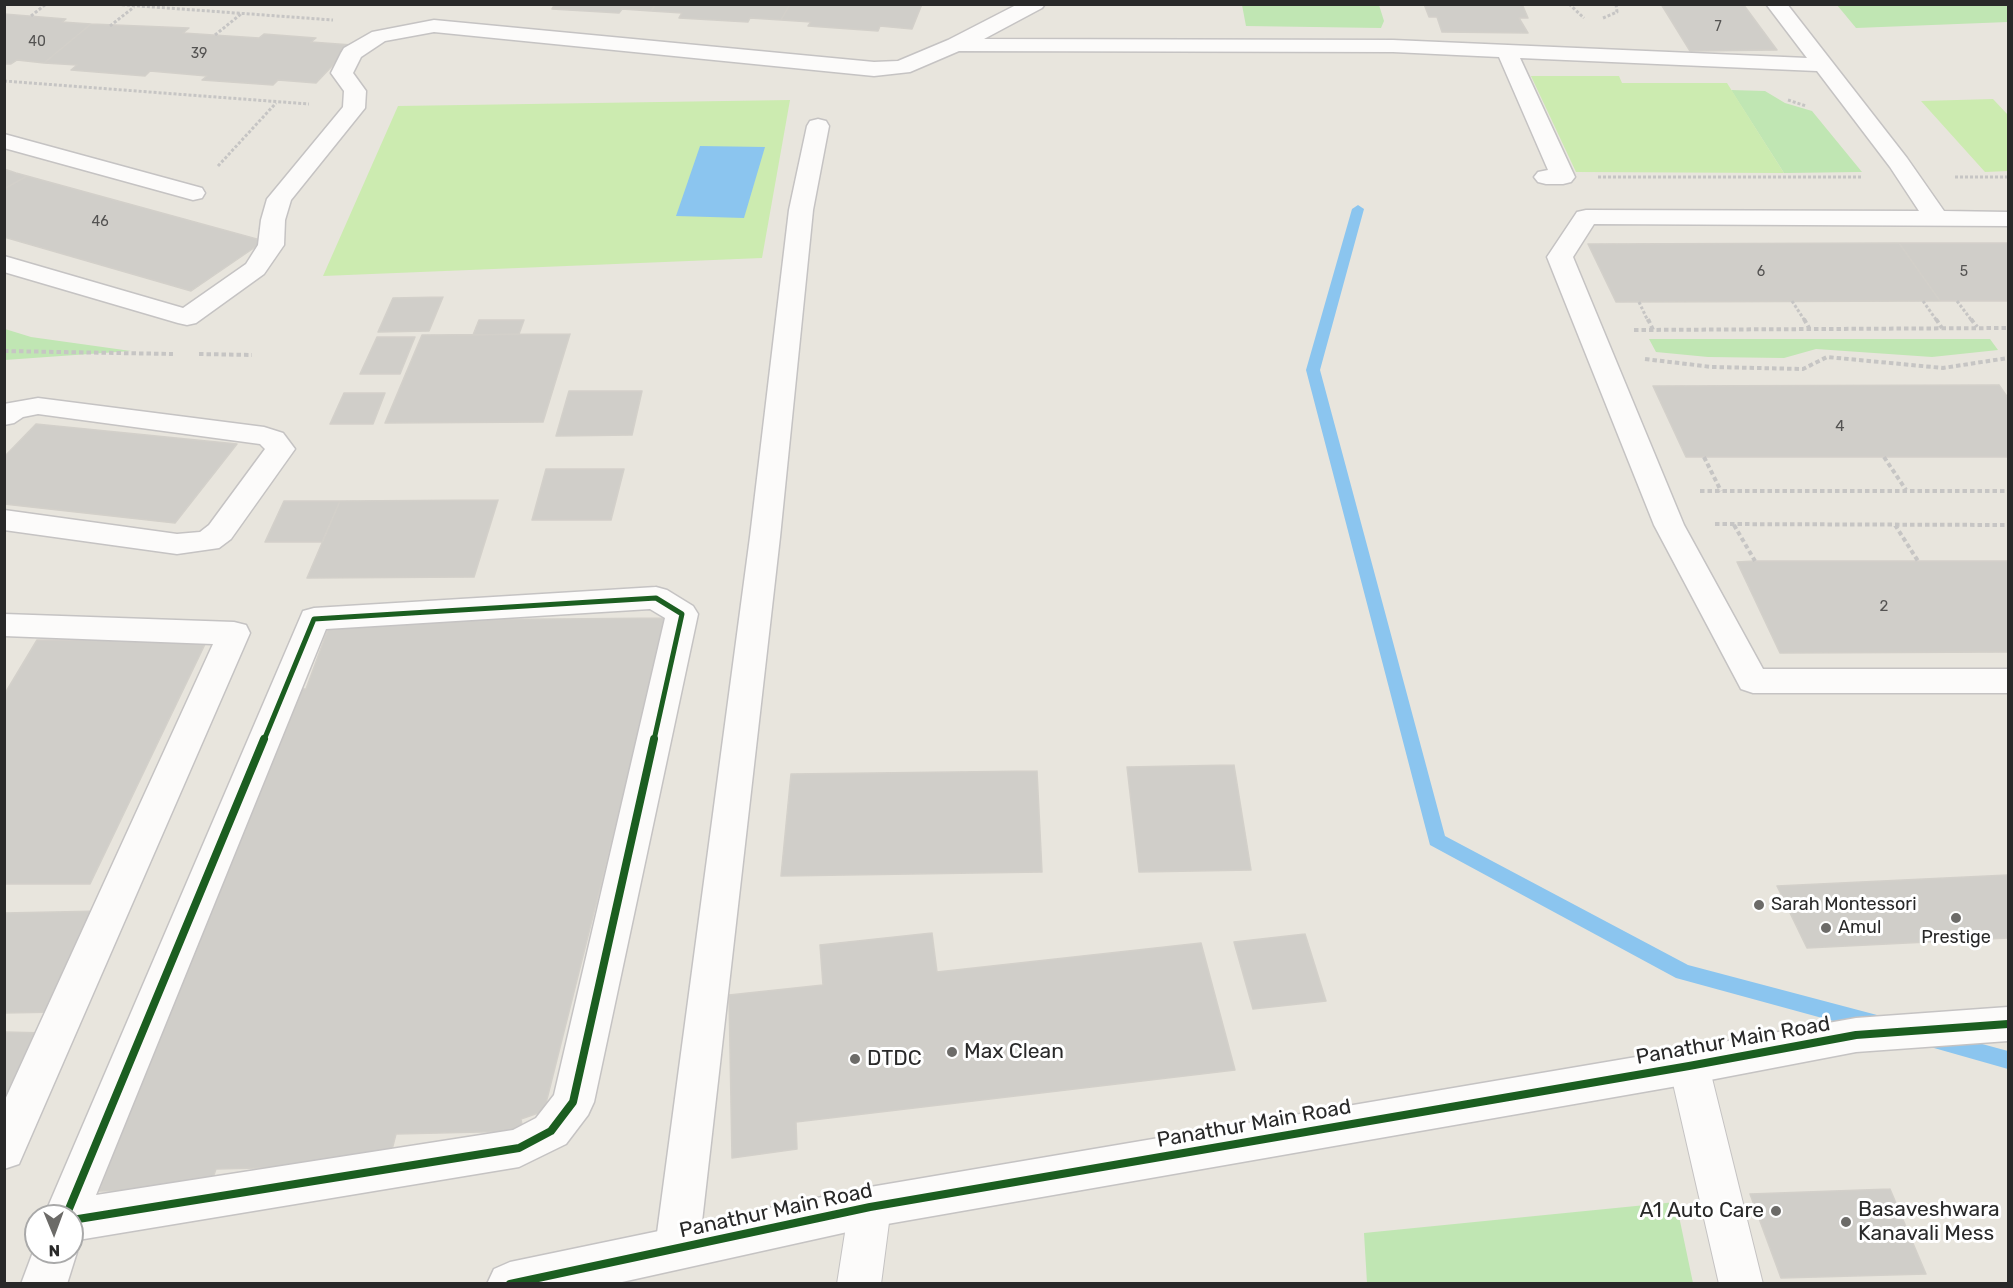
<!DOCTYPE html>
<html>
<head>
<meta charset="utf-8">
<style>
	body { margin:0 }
	#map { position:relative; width:2013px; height:1288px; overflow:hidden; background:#e8e5dd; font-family:Rubik,sans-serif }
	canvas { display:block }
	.frame { position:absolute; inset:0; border:6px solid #292929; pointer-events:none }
	.north { position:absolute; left:24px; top:1204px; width:60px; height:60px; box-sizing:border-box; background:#fff; border:2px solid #a9a9a9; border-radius:50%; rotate:179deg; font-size:16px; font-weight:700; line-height:24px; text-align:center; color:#292929 }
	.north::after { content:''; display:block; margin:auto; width:21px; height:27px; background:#6c6b68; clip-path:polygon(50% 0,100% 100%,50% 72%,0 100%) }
</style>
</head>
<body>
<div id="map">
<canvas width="2013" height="1288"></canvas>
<div class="frame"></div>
<div class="north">N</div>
</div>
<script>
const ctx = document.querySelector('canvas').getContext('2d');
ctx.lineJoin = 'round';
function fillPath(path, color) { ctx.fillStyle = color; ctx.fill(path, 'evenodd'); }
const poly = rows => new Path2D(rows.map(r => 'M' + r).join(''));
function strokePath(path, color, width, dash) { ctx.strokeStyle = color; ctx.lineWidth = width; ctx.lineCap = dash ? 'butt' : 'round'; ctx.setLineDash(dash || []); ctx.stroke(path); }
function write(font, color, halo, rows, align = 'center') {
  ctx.font = font + ' Rubik,sans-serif'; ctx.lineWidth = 6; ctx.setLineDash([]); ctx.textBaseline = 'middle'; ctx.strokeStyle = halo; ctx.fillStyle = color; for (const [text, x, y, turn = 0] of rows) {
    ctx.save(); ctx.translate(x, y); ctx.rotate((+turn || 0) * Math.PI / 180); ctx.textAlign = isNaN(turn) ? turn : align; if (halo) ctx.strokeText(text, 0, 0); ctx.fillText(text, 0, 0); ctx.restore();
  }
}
fillPath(poly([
	[1242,5,1379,5,1384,21,1381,28,1246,26],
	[1837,5,2008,5,2008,22,1856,28],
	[1731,90,1765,91,1785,103,1812,111,1862,172,1784,173],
	[5,329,31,337,131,351,5,360],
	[1649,339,1990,339,1998,350,1932,357,1816,349,1784,358,1708,357,1656,352],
	[1676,1202,1693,1283,1367,1283,1364,1233]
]), '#c0e6b3');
fillPath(poly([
	[1531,76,1619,76,1622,83,1727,83,1784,173,1576,172],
	[1993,99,2008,115,2008,171,1985,172,1921,101],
	[790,100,762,258,323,276,398,106]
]), '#ccebb0');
fillPath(poly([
	[700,146,765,147,744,218,676,216]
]), '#8bc5ef');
fillPath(poly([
	[1358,205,1364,209,1320,370,1445,836,1688,965,1877,1015,1884,1018,1887,1024,1884,1030,1877,1033,1676,978,1430,845,1306,370,1352,209,1358,205],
	[1934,1031,2008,1051,2008,1069,1927,1046,1924,1040,1927,1034,1934,1031]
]), '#8bc5ef');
const building = poly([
	[555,4,656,4,651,11,622,9,619,13,552,9,555,4],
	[656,4,790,4,781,20,750,18,748,22,679,18,682,13,651,11,656,4],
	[790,4,922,4,912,29,880,26,878,31,808,26,811,22,781,20,790,4],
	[1424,4,1522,4,1528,18,1519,18,1528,33,1442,32,1437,17,1429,17,1424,4],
	[1661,4,1743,4,1777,50,1690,51,1661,4],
	[4,14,66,19,62,22,91,24,44,63,17,60,11,64,4,64,4,14],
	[91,24,189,28,183,33,259,38,264,34,316,38,311,42,352,45,316,83,278,80,273,85,202,80,207,76,150,71,145,76,71,70,77,65,44,63,91,24],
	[4,169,16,173,27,176,4,189,4,169],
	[27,176,264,241,191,291,4,237,4,189,27,176],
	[1899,243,2008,243,2008,301,1940,301,1899,243],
	[1899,243,1940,301,1616,302,1588,244,1899,243],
	[443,297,429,331,378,332,393,298,443,297],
	[479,320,524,320,519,334,473,335,479,320],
	[570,334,543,422,385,423,422,335,570,334],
	[377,337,415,337,400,374,360,374,377,337],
	[1999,385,2008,398,2008,457,1686,457,1653,386,1999,385],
	[569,391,642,391,632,435,556,436,569,391],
	[344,393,385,393,373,424,330,424,344,393],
	[36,424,237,444,175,523,4,504,4,457,36,424],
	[546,469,624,469,611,520,532,520,546,469],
	[498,500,474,577,307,578,340,501,498,500],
	[284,501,340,501,322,542,265,542,284,501],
	[1755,561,2008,561,2008,652,1780,653,1737,562,1755,561],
	[668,618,544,1111,521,1119,523,1131,396,1134,388,1165,216,1169,209,1189,99,1191,290,689,306,689,331,621,668,618],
	[37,640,207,640,90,884,4,884,4,695,37,640],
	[1234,765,1251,870,1139,872,1127,767,1234,765],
	[1037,771,1042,872,781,876,791,774,1037,771],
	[2008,875,2008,938,1807,948,1777,886,2008,875],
	[104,911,59,1012,4,1013,4,913,104,911],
	[932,933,937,972,1201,943,1235,1070,796,1122,797,1149,732,1158,729,995,823,985,820,945,932,933],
	[1305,934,1326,1001,1253,1009,1234,942,1305,934],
	[4,1032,47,1033,4,1121,4,1032],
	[1890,1189,1926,1274,1781,1278,1750,1194,1890,1189]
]);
fillPath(building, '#d0cec9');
strokePath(building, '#d3d0ca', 1.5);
const lane = poly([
	[1689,1049,1703,1054,1709,1066,1763,1284,1719,1284,1669,1066,1675,1054,1689,1049],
	[870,1188,885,1193,891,1207,881,1284,837,1284,849,1207,855,1193,870,1188]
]);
const street = poly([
	[1018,4,1045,4,1042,8,984,39,1393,40,1807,58,1766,4,1787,4,1907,158,1944,211,2008,212,2008,226,1594,224,1573,257,1684,525,1763,669,2008,669,2008,693,1753,693,1741,689,1654,525,1547,257,1577,212,1586,210,1919,211,1890,167,1817,71,1520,58,1575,177,1571,182,1563,184,1546,184,1538,182,1534,177,1538,172,1548,170,1499,57,1393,52,959,51,910,72,874,76,434,32,385,41,361,57,353,73,366,91,365,108,291,200,285,220,284,245,264,274,196,323,187,325,178,323,4,272,4,256,183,308,246,264,258,245,261,220,267,199,343,107,344,91,331,73,341,53,344,48,372,32,434,20,874,62,898,61,948,40,1018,4],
	[818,119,826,121,829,126,813,210,780,537,699,1248,693,1263,677,1269,661,1263,655,1248,750,537,789,210,807,126,810,121,818,119],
	[4,134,202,188,205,193,202,198,193,200,4,148,4,134],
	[38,398,264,427,283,433,295,449,231,539,219,548,177,554,4,530,4,510,177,534,200,532,209,525,265,449,260,444,38,414,23,417,14,423,4,425,4,404,38,398],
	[656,587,667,590,693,606,698,614,594,1102,588,1115,566,1144,519,1167,72,1241,77,1252,67,1284,21,1284,36,1244,36,1252,72,1252,72,1216,44,1216,303,611,314,608,656,587],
	[650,609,665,618,554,1095,536,1118,513,1130,96,1195,326,629,650,609],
	[4,614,234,622,246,625,250,633,19,1164,4,1169,4,1102,213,644,4,636,4,614]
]);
const secondary = poly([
	[2008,1007,2008,1041,1856,1052,1689,1084,870,1227,613,1284,487,1284,494,1269,510,1262,870,1187,1689,1048,1856,1018,2008,1007]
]);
strokePath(lane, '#c5c3c3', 2);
strokePath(street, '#c5c3c3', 3);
strokePath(secondary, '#c5c3c3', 3);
strokePath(poly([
	[112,4,333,20],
	[1569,4,1584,18],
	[31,16,46,4],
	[1603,18,1617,12,1616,4],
	[110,26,134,7],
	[215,35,241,14],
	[4,81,309,104],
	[1788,100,1806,106],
	[218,166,276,103],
	[1598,177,1861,177],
	[1955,177,2008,177],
	[1792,301,1805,321],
	[1923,301,1937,321],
	[1957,301,1972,321],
	[1639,302,1648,321]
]), '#c6c5c4', 3, [3, 2]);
strokePath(poly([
	[1648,319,1653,330],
	[1804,319,1809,328],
	[1936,319,1942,328],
	[1971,319,1977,327],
	[1634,330,2008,328],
	[4,351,173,354],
	[199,354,252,355],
	[1645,359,1712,367,1803,369,1827,357,1943,368,2008,358],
	[1704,457,1721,491],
	[1884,457,1906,490],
	[1700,491,2008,491],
	[1715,524,2008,525],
	[1734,525,1755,561],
	[1895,525,1918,561]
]), '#c6c5c4', 4, [4.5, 3]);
fillPath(lane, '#fcfbfa');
fillPath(street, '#fcfbfa');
fillPath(secondary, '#fcfbfa');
strokePath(poly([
	[264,740,314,619,656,598,682,614,654,740]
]), '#1b5e20', 5);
strokePath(poly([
	[66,1216,264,739],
	[72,1220,519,1148,551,1131,573,1102,654,739],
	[510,1284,870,1207,1689,1066,1856,1035,2008,1024]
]), '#1b5e20', 8);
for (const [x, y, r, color] of [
	[1759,905,6,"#6c6b68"],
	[1956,918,6,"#6c6b68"],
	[1826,928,6,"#6c6b68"],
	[952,1052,6,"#6c6b68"],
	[855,1059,6,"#6c6b68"],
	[1776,1211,6,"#6c6b68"],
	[1846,1222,6,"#6c6b68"]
]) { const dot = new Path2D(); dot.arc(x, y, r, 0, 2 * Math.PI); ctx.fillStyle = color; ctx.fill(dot); strokePath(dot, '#fff', 2); }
write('14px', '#545352', null, [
	["7",1718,27],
	["40",37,42],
	["39",199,54],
	["46",100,222],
	["6",1761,272],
	["5",1964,272]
]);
write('15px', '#545352', null, [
	["4",1840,427],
	["2",1884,607]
]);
write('18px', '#292929', '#fff', [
	["Sarah Montessori",1771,905],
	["Amul",1838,928],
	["Prestige",1956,938,"center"]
], 'left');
write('21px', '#292929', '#fff', [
	["Panathur Main Road",1733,1041,-10],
	["Panathur Main Road",1254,1124,-10],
	["Panathur Main Road",776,1211,-12]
]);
write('21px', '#292929', '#fff', [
	["Max Clean",964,1052],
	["DTDC",867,1059],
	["Basaveshwara",1858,1210],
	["Kanavali Mess",1858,1234],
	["A1 Auto Care",1764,1211,"right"]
], 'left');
</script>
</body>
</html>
